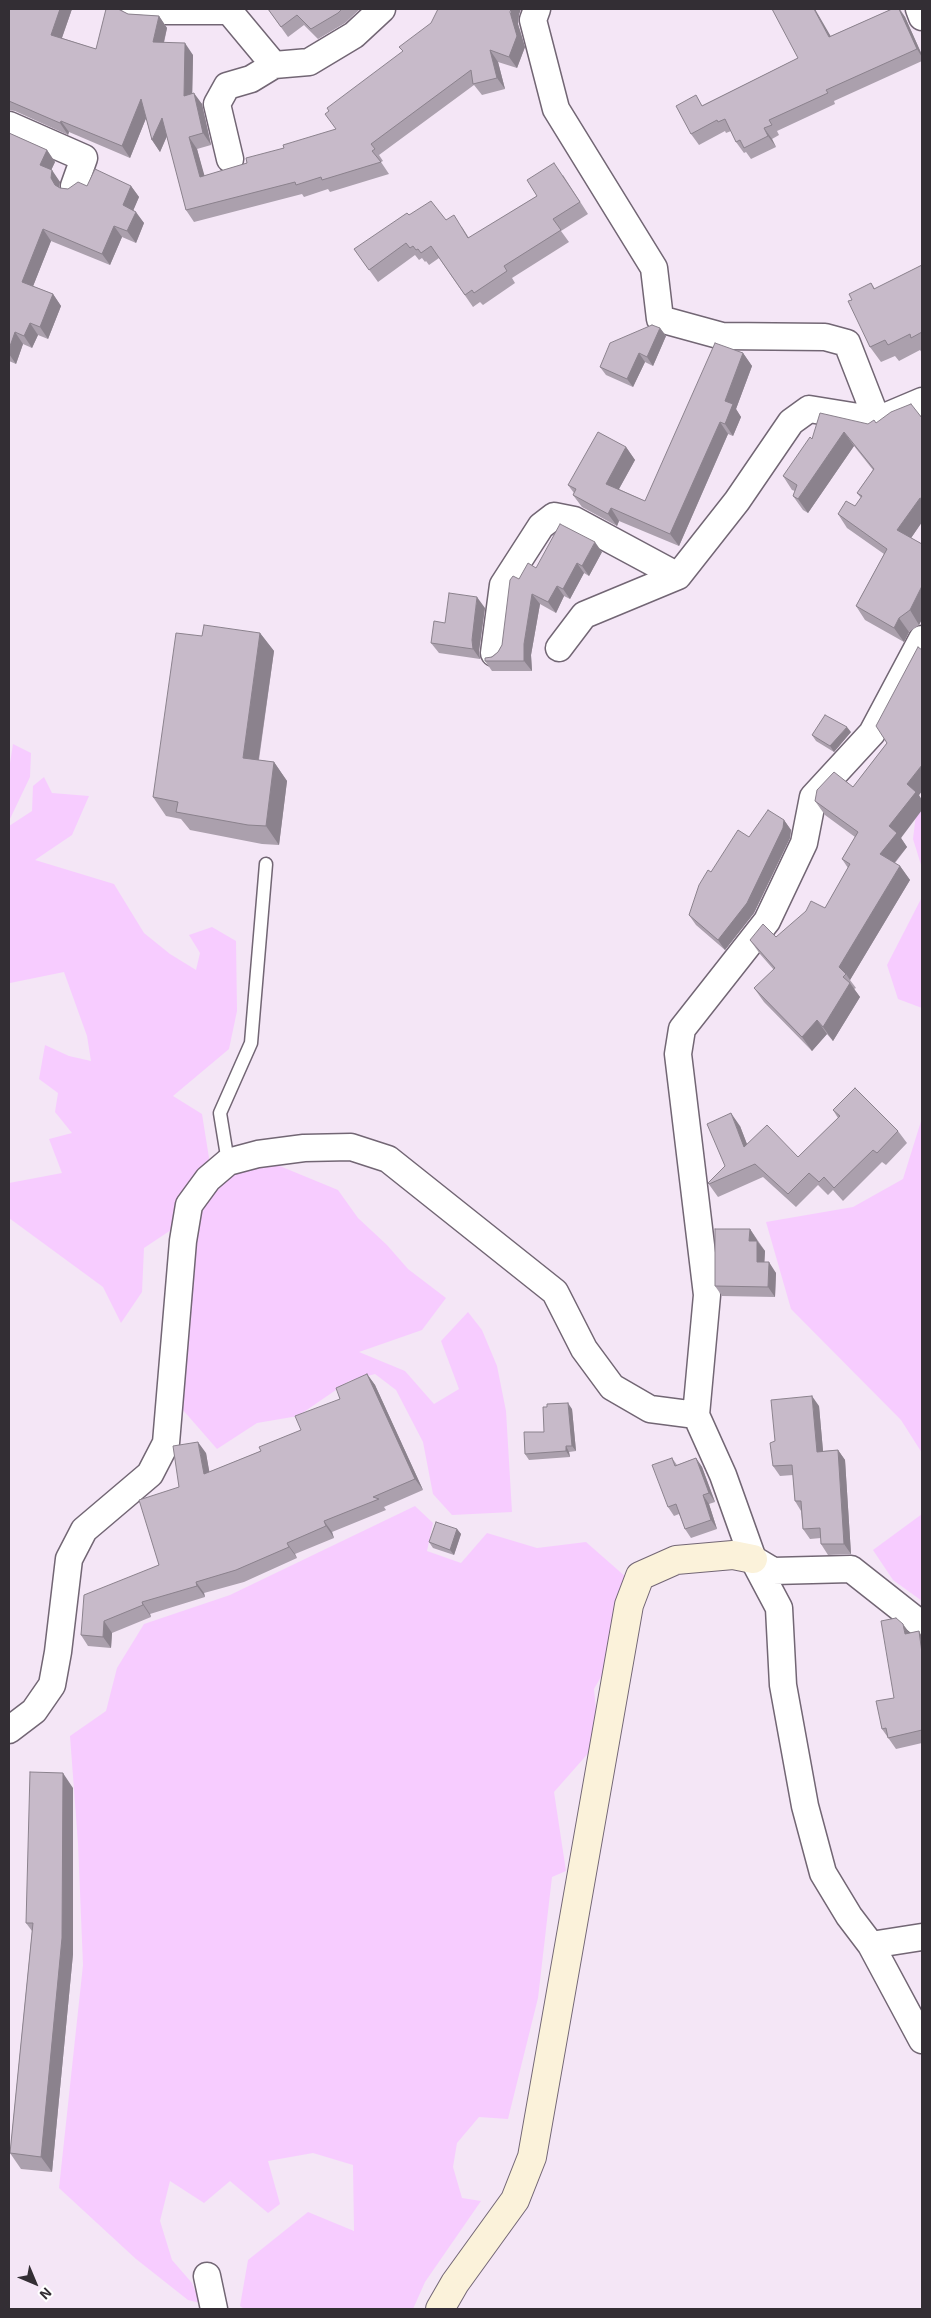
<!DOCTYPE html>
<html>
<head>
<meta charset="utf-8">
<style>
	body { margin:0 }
	#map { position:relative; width:931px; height:2318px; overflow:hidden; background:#f4e6f6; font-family:"Exo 2",sans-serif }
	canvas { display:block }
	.frame { position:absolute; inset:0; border:10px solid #332e34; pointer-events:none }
	.north { position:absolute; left:10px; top:2258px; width:50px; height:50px; -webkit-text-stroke:4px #fff; paint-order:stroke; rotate:135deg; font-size:14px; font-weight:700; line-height:20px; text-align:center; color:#332e34 }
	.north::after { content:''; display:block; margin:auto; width:18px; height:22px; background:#332e34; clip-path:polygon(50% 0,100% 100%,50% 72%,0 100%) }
</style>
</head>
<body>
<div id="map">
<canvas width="931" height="2318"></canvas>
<div class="frame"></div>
<div class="north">N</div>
</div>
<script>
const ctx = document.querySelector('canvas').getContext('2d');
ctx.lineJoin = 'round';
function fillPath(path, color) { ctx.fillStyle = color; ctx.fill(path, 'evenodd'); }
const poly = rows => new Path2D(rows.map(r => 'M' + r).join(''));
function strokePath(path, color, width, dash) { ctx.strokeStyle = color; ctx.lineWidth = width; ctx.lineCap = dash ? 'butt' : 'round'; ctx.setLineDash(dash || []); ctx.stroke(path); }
fillPath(poly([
	[13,744,31,753,30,777,9,821,9,770],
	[44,777,52,793,89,796,72,835,35,860,114,884,144,933,170,954,196,970,200,953,189,935,212,927,236,941,237,1011,229,1049,173,1096,202,1114,210,1164,174,1228,144,1248,142,1292,121,1323,103,1287,9,1218,9,1183,62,1173,49,1139,72,1133,55,1112,58,1093,39,1079,45,1045,69,1056,91,1061,87,1036,64,972,10,983,9,826,32,811,33,786],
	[922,796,922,868,913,839,917,806],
	[922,897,922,1008,898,999,887,965],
	[922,1118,922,1453,901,1420,791,1309,766,1222,853,1207,903,1179],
	[270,1162,338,1190,358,1218,387,1245,408,1269,446,1298,422,1330,359,1352,405,1371,434,1404,459,1389,441,1341,468,1312,482,1330,497,1366,506,1411,512,1512,452,1515,433,1494,423,1442,396,1390,375,1374,349,1381,298,1416,257,1423,217,1449,183,1410,193,1274,200,1216,217,1186,245,1166],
	[415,1506,433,1523,427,1551,461,1563,487,1533,537,1548,586,1542,627,1578,610,1661,594,1689,599,1741,554,1792,566,1871,552,1877,538,1998,508,2119,479,2117,457,2143,453,2167,462,2198,481,2201,425,2282,413,2309,244,2309,240,2306,248,2260,308,2212,354,2231,353,2165,313,2153,268,2161,280,2204,268,2213,230,2181,204,2203,170,2181,160,2221,172,2260,192,2283,200,2303,188,2300,136,2259,59,2188,83,1965,78,1843,70,1736,106,1711,117,1668,144,1624,230,1595],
	[922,1514,922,1601,893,1580,873,1550]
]), '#f7ccff');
const lane = poly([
	[228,1162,220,1113,251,1043,266,864]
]);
const street = poly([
	[135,9,141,11,229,11,274,65,309,62,354,35,382,9],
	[537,9,533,20,556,109,654,268,660,319,722,336,825,337,847,343,877,420],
	[919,9,922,17],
	[9,125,84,158,74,186],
	[230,159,217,104,227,86,251,79,274,65],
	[922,639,872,733,813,797,804,843,767,921,682,1029,678,1054,707,1295,696,1415,723,1475,753,1559,779,1608,783,1685,805,1806,823,1873,849,1916,871,1945,922,2040],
	[559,648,584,615,678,576,737,501,791,422,809,409,877,420,922,401],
	[494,653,503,585,541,526,554,516,574,520,678,576],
	[753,1559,773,1571,851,1569,922,1625],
	[9,1730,34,1711,52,1685,58,1652,69,1559,84,1530,150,1474,166,1443,183,1241,189,1205,208,1179,228,1162,258,1154,304,1148,351,1147,388,1159,555,1292,584,1349,612,1387,650,1409,696,1415],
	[871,1945,922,1937],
	[207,2276,214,2309]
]);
const secondary = poly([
	[440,2309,455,2283,515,2200,532,2157,629,1605,640,1576,676,1560,733,1555,753,1559]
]);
strokePath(lane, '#726674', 15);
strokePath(street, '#726674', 29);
strokePath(secondary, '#726674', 30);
strokePath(lane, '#fff', 12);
strokePath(street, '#fff', 26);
strokePath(secondary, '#fbf2da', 28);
fillPath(poly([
	[9,9,72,9,62,38,96,49,121,10,128,14,159,16,167,28,164,43,193,55,192,93,202,104,211,145,197,149,204,176,247,163,284,148,336,129,519,15,518,24,525,47,517,68,498,62,505,89,482,95,474,85,379,155,383,161,381,162,389,174,330,192,328,189,304,197,302,194,194,222,186,210,167,136,160,152,152,140,146,118,130,158,69,132,68,135,15,111,9,110],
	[268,9,360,9,345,23,318,39,304,25,288,37],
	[892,9,900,9,905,17,922,55,922,61,834,101,835,104,777,131,779,135,772,139,776,147,751,159,746,152,744,153,736,142,731,131,726,133,725,131,699,145,691,134,703,105,798,58,831,36],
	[9,133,47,150,55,162,51,170,60,182,59,188,60,188,68,189,87,186,131,186,139,197,133,210,144,223,136,243,122,237,110,265,51,241,33,286,53,294,61,306,48,339,38,335,32,348,23,344,16,364,9,361],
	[563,175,588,214,561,231,569,242,512,278,515,283,483,305,480,302,473,307,439,258,429,265,426,261,425,262,422,258,419,260,415,255,378,282,354,249,409,215,446,220,462,227,469,238,537,196],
	[922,265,922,353,920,350,899,361,895,356,881,362,870,347,852,300,871,283,875,289],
	[660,328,666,336,653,366,645,362,633,387,606,375,600,367],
	[743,353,752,366,736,409,741,417,733,436,728,434,679,546,619,521,617,526,582,507,573,495,574,493,568,485,626,447,635,460,619,489,645,501],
	[922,418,922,522,911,538,922,544,922,619,919,625,909,632,904,642,865,620,856,606,884,554,847,528,838,514,855,506,861,498,857,493,873,470,854,446,808,513,803,510,793,496,795,491,792,490,783,476,812,439,868,424],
	[602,552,589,576,584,573,570,599,564,596,556,613,540,604,531,655,532,671,492,671,485,661,498,652,502,645,519,579,536,568],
	[485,608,479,651,480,659,439,653,431,643,445,623],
	[260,633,274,651,259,760,274,762,287,781,279,845,262,844,190,830,181,819,166,816,153,797,202,636],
	[922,650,922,791,919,795,901,838,907,847,895,863,900,866,910,880,850,980,856,988,854,989,860,997,833,1041,827,1034,812,1051,764,1002,754,988,774,970,760,954,750,940,776,937,825,908,848,868,842,859,855,837,825,815,815,801,853,787,887,743],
	[851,732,834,752,816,741,812,735],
	[784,820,791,830,790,838,754,913,725,950,696,925,689,915,711,872,749,837],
	[833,1110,898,1131,907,1143,886,1165,882,1162,843,1201,833,1190,828,1195,818,1185,796,1207,763,1177,718,1197,708,1183,725,1166,740,1126,747,1144,798,1157,838,1118],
	[750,1229,765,1251,764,1262,776,1273,775,1297,722,1296,715,1286],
	[367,1374,375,1385,423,1490,384,1507,386,1510,332,1532,334,1538,295,1554,297,1558,244,1582,204,1593,205,1597,150,1614,151,1617,112,1633,111,1648,88,1646,81,1635,159,1565,179,1487,206,1453,209,1472,261,1451,301,1430,340,1399],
	[819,1406,823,1451,838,1450,845,1460,851,1554,828,1555,821,1544,821,1538,810,1539,803,1529,801,1511,795,1501,793,1475,780,1476,773,1466,775,1441],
	[572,1409,576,1451,569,1452,570,1457,529,1460,525,1454,544,1432],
	[672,1458,677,1465,696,1458,702,1467,715,1502,709,1504,717,1529,691,1538,685,1529,679,1514,674,1516,668,1507],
	[457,1529,461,1534,454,1555,433,1548,429,1542],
	[919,1631,922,1637,922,1743,896,1749,882,1729,894,1698,909,1633],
	[73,1788,73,1954,52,2172,21,2169,10,2153,32,1931,26,1923]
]), '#aba0ad');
fillPath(poly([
	[60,9,72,9,59,46,51,35],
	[511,9,521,9,519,15,518,24,525,47,517,68,509,57],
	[814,9,815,9,837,47,829,37],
	[899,9,905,17,922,55,922,57,917,49],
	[159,16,167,28,161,54,153,42],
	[185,43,193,55,192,108,184,96],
	[490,50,498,62,505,89,497,78],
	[194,93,202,104,211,145,203,133],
	[141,99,149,111,130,158,122,146],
	[162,118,170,129,160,152,152,140],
	[61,121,69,132,68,135,60,123],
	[764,128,772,139,776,147,768,136],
	[189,137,197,149,208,188,200,177],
	[47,150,55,162,48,177,40,165],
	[52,170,60,182,59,189,55,185,51,178],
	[131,186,139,197,131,216,123,205],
	[136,212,144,223,136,243,127,231],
	[114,226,122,237,110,265,102,254],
	[43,229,51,241,30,294,22,282],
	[53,294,61,306,48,339,40,327],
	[30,323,38,335,32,348,24,336],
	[660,328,666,336,653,366,647,357],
	[15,332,23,344,16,364,9,354,9,349],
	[639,353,645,362,633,387,627,379],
	[743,353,752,366,736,409,741,417,733,436,725,424,725,401],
	[720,422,728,434,679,546,670,534],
	[844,432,854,446,808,513,798,499],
	[626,447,635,460,615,496,606,484],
	[920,498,922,501,922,522,907,544,897,530],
	[611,508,619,521,617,526,608,514],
	[595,542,602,552,589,576,582,566],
	[577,563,584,573,570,599,563,589],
	[557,586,564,596,556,613,548,602],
	[922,586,922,619,919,625,910,610],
	[532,594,540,604,531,655,532,671,524,661,524,644],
	[477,597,485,608,479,651,480,659,473,649,472,640],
	[899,618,909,632,904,642,894,628],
	[260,633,274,651,256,777,243,758],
	[847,727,851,732,834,752,830,746],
	[274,762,287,781,279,845,266,826],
	[922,765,922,791,919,795,922,800,922,810,901,838,907,847,890,868,880,854,889,826,907,784],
	[784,820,791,830,790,838,754,913,725,950,718,940],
	[900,866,910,880,850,980,846,974,839,967],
	[850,983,860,997,833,1041,823,1027],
	[817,1020,827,1034,812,1051,802,1037],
	[731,1113,740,1126,753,1160,744,1147],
	[750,1229,757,1240,757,1252,749,1241],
	[757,1241,765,1251,764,1272,757,1262],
	[769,1262,776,1273,775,1297,768,1287],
	[367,1374,375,1385,423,1490,415,1479],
	[812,1396,819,1406,824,1462,817,1452],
	[568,1403,572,1409,576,1451,572,1446],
	[198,1442,206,1453,212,1486,204,1474],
	[566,1446,569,1452,570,1457,566,1451],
	[838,1450,845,1460,851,1554,844,1544],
	[696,1458,702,1467,715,1502,709,1493],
	[703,1495,709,1504,717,1529,711,1520],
	[324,1521,332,1532,334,1538,326,1526],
	[457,1529,461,1534,454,1555,450,1550],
	[287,1543,295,1554,297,1558,289,1547],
	[196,1582,204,1593,205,1597,197,1586],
	[142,1602,150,1614,151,1617,143,1605],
	[104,1621,112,1633,111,1648,103,1637],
	[903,1624,911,1635,905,1634],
	[919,1631,922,1637,922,1653],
	[63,1773,73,1788,73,1954,52,2172,41,2157]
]), '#8b828d');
const building = poly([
	[9,9,60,9,51,35,96,49,106,9,118,9,128,14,159,16,153,42,185,43,184,96,194,93,203,133,189,137,200,177,247,163,246,158,284,148,283,145,336,129,325,114,329,111,327,108,403,51,399,47,431,23,438,9,511,9,510,12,517,36,509,57,490,50,497,78,473,84,471,70,371,144,375,149,372,151,381,162,322,180,321,177,296,185,295,182,186,210,162,118,152,140,141,99,122,146,61,121,60,123,9,101,9,9],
	[268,9,342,9,338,13,311,29,297,15,281,27,268,9],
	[772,9,814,9,829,37,892,9,899,9,917,49,826,90,828,93,769,120,772,125,764,128,768,136,744,148,740,140,736,142,725,119,718,122,717,120,691,134,676,106,696,95,702,106,798,58,772,9],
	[9,133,47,150,40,165,52,170,51,178,55,185,60,188,68,189,78,182,87,186,95,169,131,186,123,205,136,212,127,231,114,226,102,254,43,229,22,282,53,294,40,327,30,323,24,336,15,332,9,349,9,133],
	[554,163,580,202,553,219,561,230,504,266,507,271,474,293,472,290,465,295,431,246,421,253,418,249,416,250,413,246,410,248,406,243,369,270,354,249,407,213,409,215,431,201,446,220,454,215,468,238,537,196,527,180,554,163],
	[922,265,922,332,911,338,910,334,888,345,885,340,870,347,848,301,852,300,849,294,871,283,874,289,922,265],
	[652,325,660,328,647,357,639,353,627,379,600,367,610,343,652,325],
	[715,343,743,353,725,401,733,404,725,424,720,422,670,534,611,508,608,514,573,495,576,489,568,485,598,432,626,447,606,484,645,501,715,343],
	[911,404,922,418,922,499,920,498,897,530,922,544,922,586,910,610,899,618,894,628,856,606,887,549,838,514,846,501,855,506,862,496,857,493,874,469,844,432,798,499,793,496,797,485,783,476,810,437,812,439,820,413,868,424,874,420,876,423,891,412,911,404],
	[560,524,595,542,582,566,577,563,563,589,557,586,548,602,532,594,524,644,524,661,485,661,485,658,492,657,498,652,502,645,510,580,513,576,519,579,528,563,536,568,560,524],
	[449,593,477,597,472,640,473,649,431,643,434,621,445,623,449,593],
	[204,625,260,633,243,758,274,762,266,826,248,825,176,812,178,802,153,797,176,633,202,636,204,625],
	[918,647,922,650,922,765,907,784,916,792,889,826,897,833,880,854,900,866,839,967,846,974,843,977,850,983,823,1027,817,1020,802,1037,754,988,775,968,750,940,763,924,776,937,806,911,811,901,825,908,850,864,842,859,858,832,815,801,817,790,834,772,853,787,887,743,876,726,918,647],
	[825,715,847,727,830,746,812,735,825,715],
	[768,810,784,820,783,828,747,903,718,940,689,915,699,885,708,870,711,872,738,830,749,837,768,810],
	[855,1088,898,1131,877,1153,873,1150,834,1188,824,1177,819,1182,809,1173,788,1194,755,1164,709,1184,708,1183,725,1166,707,1124,731,1113,744,1147,767,1125,798,1157,840,1116,833,1110,855,1088],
	[715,1229,750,1229,749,1241,757,1241,757,1262,769,1262,768,1287,715,1286,715,1229],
	[367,1374,415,1479,373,1497,379,1499,324,1521,326,1526,287,1543,289,1547,236,1570,196,1582,197,1586,142,1602,143,1605,104,1621,103,1637,81,1635,84,1595,159,1565,139,1500,179,1487,173,1446,198,1442,204,1474,261,1451,259,1447,301,1430,295,1416,340,1399,336,1388,367,1374],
	[812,1396,817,1452,838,1450,844,1544,821,1544,820,1528,803,1529,801,1501,795,1501,792,1465,773,1466,770,1443,775,1441,771,1400,812,1396],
	[568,1403,572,1446,566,1446,566,1451,525,1454,524,1432,544,1432,543,1407,547,1407,547,1404,568,1403],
	[672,1458,675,1466,696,1458,709,1493,703,1495,711,1520,685,1529,676,1504,668,1507,652,1465,672,1458],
	[436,1522,457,1529,450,1550,429,1542,436,1522],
	[896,1618,903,1624,905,1634,919,1631,922,1653,922,1730,888,1738,886,1728,882,1729,876,1701,894,1698,881,1621,896,1618],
	[30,1772,63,1773,62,1938,41,2157,10,2153,33,1923,26,1923,30,1772]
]);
fillPath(building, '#c7bac9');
strokePath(building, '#8b828d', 1);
</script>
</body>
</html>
